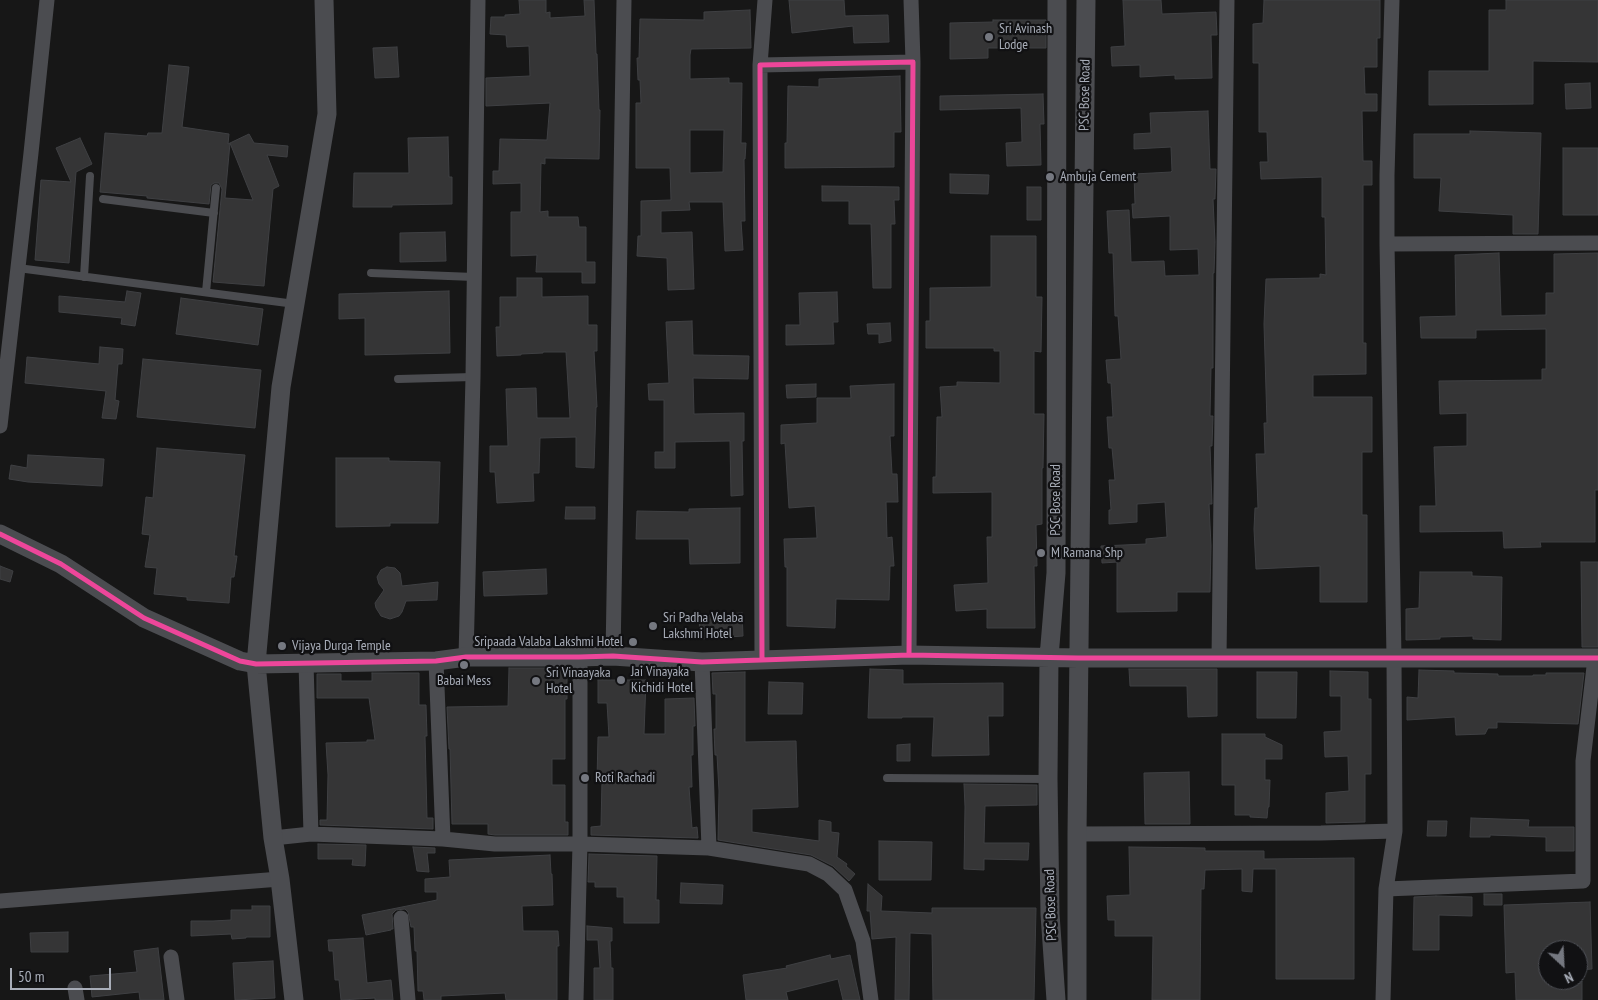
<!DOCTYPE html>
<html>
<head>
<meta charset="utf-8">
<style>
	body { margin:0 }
	#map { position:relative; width:1598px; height:1000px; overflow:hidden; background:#171717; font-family:"PT Sans Narrow",sans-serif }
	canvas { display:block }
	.north { position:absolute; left:1538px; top:940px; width:50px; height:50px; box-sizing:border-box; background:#111113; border:1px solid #4d4f55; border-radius:50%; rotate:155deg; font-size:14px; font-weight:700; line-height:20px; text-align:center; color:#a8adb8 }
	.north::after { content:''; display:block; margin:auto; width:18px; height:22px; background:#757880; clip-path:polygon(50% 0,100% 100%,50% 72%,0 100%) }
	.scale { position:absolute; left:10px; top:968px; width:101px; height:22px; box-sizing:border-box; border:2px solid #a8adb8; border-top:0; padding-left:6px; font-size:15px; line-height:18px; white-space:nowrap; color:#a8adb8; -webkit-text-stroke:4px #111113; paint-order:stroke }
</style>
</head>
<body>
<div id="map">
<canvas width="1598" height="1000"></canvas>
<div class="north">N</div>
<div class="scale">50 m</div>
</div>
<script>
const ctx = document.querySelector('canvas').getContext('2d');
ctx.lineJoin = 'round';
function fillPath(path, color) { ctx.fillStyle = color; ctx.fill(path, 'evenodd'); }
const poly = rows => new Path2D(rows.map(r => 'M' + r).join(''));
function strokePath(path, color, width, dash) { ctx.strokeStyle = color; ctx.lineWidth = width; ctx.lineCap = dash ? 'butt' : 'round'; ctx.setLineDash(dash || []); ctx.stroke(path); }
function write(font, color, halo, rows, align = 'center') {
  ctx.font = font + ' "PT Sans Narrow",sans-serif'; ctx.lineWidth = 4.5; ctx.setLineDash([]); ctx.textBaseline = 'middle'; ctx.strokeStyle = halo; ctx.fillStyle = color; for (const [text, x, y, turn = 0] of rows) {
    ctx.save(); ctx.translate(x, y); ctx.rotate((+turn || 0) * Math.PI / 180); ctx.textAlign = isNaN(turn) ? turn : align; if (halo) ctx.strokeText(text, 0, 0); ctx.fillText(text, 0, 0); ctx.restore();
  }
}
const building = poly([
	[519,0,546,0,546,13,550,12,550,18,585,16,584,0,594,0,596,54,597,54,599,110,600,110,599,159,545,158,545,164,541,163,540,212,548,211,548,217,578,217,579,227,586,227,586,262,595,262,595,283,582,283,582,272,536,272,537,255,511,256,511,212,521,212,521,183,493,184,493,171,499,171,500,139,547,140,550,103,486,106,486,78,530,76,529,46,507,47,506,35,490,34,491,17,505,17,505,15,520,14,519,0],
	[789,0,844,0,845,16,888,15,889,42,854,43,853,26,792,33,789,0],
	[1123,0,1161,0,1162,14,1216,12,1217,35,1211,35,1212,78,1175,79,1175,75,1140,77,1140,65,1112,66,1111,47,1125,46,1123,0],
	[1264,0,1380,0,1380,38,1377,38,1377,67,1364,67,1365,94,1377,94,1377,111,1362,111,1363,161,1372,161,1372,185,1363,185,1363,343,1366,343,1366,374,1313,375,1313,397,1372,397,1372,452,1362,452,1362,515,1367,515,1367,602,1320,602,1320,566,1256,569,1254,529,1255,508,1258,508,1256,454,1265,454,1264,423,1267,423,1264,324,1266,279,1320,278,1320,274,1326,275,1325,217,1322,217,1322,177,1261,179,1260,162,1268,162,1267,132,1259,132,1259,63,1253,63,1253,24,1263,23,1264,0],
	[1506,0,1598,0,1598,62,1533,61,1533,104,1429,105,1429,71,1489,71,1489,10,1506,10,1506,0],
	[750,10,751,48,691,49,690,55,690,79,729,78,729,83,742,83,741,143,746,143,745,159,744,159,745,221,741,221,743,250,725,251,723,202,689,202,690,210,661,211,661,233,692,232,694,289,668,290,667,258,637,256,638,236,641,236,641,201,671,200,670,168,636,168,636,103,641,103,640,80,638,80,637,58,639,58,640,19,704,20,704,12,750,10],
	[690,130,724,130,723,172,690,173,690,130],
	[993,20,1046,20,1046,48,988,48,988,58,950,59,950,23,993,22,993,20],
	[397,47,399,77,375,78,373,48,397,47],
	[169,65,189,67,182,127,229,134,228,144,230,143,225,198,253,200,230,143,249,134,254,143,288,146,287,157,267,155,279,186,273,189,264,286,213,282,222,189,219,183,214,183,211,185,209,204,147,198,147,196,100,192,105,133,147,136,148,133,162,133,169,65],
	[900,76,901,132,894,132,894,167,785,168,785,143,787,143,788,86,819,87,819,79,900,76],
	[1590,83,1591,108,1566,109,1565,84,1590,83],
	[1043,94,1044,124,1040,124,1041,165,1007,166,1006,143,1022,142,1021,108,940,110,940,96,1043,94],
	[1208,111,1210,169,1216,169,1215,199,1213,199,1215,242,1214,273,1213,273,1213,368,1211,368,1210,416,1213,416,1212,446,1210,446,1212,504,1209,504,1211,546,1210,592,1177,592,1177,611,1117,612,1117,562,1102,563,1101,546,1146,544,1146,539,1167,537,1165,502,1137,504,1137,522,1109,524,1109,510,1111,510,1109,480,1115,480,1112,448,1109,448,1107,417,1113,417,1111,383,1108,383,1106,360,1121,359,1118,316,1115,316,1113,253,1109,253,1107,211,1129,210,1131,262,1164,261,1165,276,1199,275,1198,249,1170,250,1170,216,1133,218,1132,204,1135,204,1134,174,1171,172,1172,171,1171,147,1134,149,1134,134,1151,133,1150,113,1208,111],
	[1470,131,1541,133,1538,234,1513,234,1513,215,1439,211,1441,178,1414,178,1414,134,1470,134,1470,131],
	[448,137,449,177,452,177,452,204,392,205,392,207,353,207,354,173,409,173,408,138,448,137],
	[80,138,92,164,76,172,69,263,35,260,41,180,71,182,56,148,80,138],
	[1563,148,1598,148,1598,215,1563,215,1563,148],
	[950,174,989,175,988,194,950,193,950,174],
	[822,186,899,187,899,200,894,200,895,224,891,224,891,288,873,288,871,224,849,224,849,201,822,201,822,186],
	[1027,187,1041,187,1041,220,1027,220,1027,187],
	[445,232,446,261,400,262,400,233,445,232],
	[991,236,1036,236,1036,297,1042,297,1041,352,1034,351,1034,414,1044,414,1043,468,1042,468,1042,524,1036,525,1037,566,1034,566,1035,628,987,628,987,609,956,611,954,585,988,583,987,537,992,537,992,492,933,493,933,477,936,477,937,417,942,417,940,387,957,386,957,382,1000,383,1000,351,994,351,994,348,926,348,926,321,930,321,930,288,991,287,991,236],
	[1499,253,1501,316,1546,315,1546,293,1554,293,1554,254,1598,253,1598,490,1595,490,1595,542,1540,542,1541,547,1504,548,1503,531,1420,532,1420,506,1436,506,1434,447,1467,446,1467,413,1440,414,1439,381,1542,380,1542,369,1546,369,1546,329,1476,330,1476,338,1421,338,1420,317,1456,316,1455,255,1499,253],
	[517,278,542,278,542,297,588,296,588,325,597,325,597,351,594,351,597,407,596,407,594,468,576,467,576,437,540,438,539,473,533,473,534,501,497,503,495,472,490,472,490,446,508,446,506,389,536,388,537,418,570,418,566,352,543,352,543,353,521,354,521,355,497,356,496,327,500,327,500,297,517,297,517,278],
	[127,291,141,293,135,326,121,324,122,318,59,312,59,296,125,302,127,291],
	[449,291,450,353,365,355,365,318,339,319,339,294,449,291],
	[837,292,838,322,833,322,834,344,786,345,786,325,800,325,799,293,837,292],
	[181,298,263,309,258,345,176,334,181,298],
	[692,321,693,355,749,356,748,379,693,378,694,414,744,413,744,441,742,441,743,495,731,496,730,441,675,442,675,468,655,468,655,452,664,452,664,400,649,400,648,384,669,383,666,322,692,321],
	[890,323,891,341,879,343,879,334,868,334,867,324,890,323],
	[100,347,123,349,122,364,118,364,115,400,119,401,116,419,102,418,106,391,25,383,27,357,99,364,100,347],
	[143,359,261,370,255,428,137,417,143,359],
	[816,384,816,397,787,398,786,385,816,384],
	[894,384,894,436,890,436,892,474,897,474,898,502,886,502,887,538,892,537,894,566,890,566,889,600,836,599,835,628,787,626,787,567,785,567,784,539,817,538,815,506,789,508,785,443,781,444,781,425,817,423,817,398,851,398,850,386,894,384],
	[157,448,245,455,234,556,237,556,234,577,231,577,229,603,187,600,187,597,154,594,157,568,145,567,150,535,142,534,146,497,153,498,157,448],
	[28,455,104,459,102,486,28,482,9,479,11,465,27,468,28,455],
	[336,458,389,458,389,461,440,462,438,523,390,523,390,526,336,527,336,458],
	[566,507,595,507,595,519,565,519,566,507],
	[740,508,740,563,690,564,689,539,636,539,637,511,689,512,689,509,740,508],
	[1581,562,1598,562,1598,647,1582,647,1581,562],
	[0,566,13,571,10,582,0,579,0,566],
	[387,567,395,568,400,573,402,586,438,582,437,600,406,601,402,612,399,616,390,619,381,616,376,608,375,603,384,590,379,584,377,577,381,570,387,567],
	[546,569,547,594,484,596,483,572,546,569],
	[1420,572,1472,572,1472,576,1502,577,1501,640,1473,639,1473,636,1440,637,1440,639,1406,640,1406,609,1419,608,1420,572],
	[742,613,743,636,700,639,699,616,742,613],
	[509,668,567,668,567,699,565,699,565,759,552,759,552,785,565,785,565,822,568,822,568,835,495,835,488,834,488,824,452,824,450,749,449,749,447,707,508,706,509,668],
	[870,669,903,670,903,684,1003,683,1003,716,988,716,989,755,932,756,934,717,902,717,902,718,868,718,870,669],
	[1129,669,1217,669,1217,716,1188,717,1187,686,1130,686,1129,669],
	[1419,670,1454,671,1454,673,1498,674,1498,676,1533,676,1533,675,1546,675,1546,673,1584,673,1578,724,1497,722,1497,728,1488,728,1485,734,1456,735,1455,717,1407,720,1407,697,1418,698,1419,670],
	[1330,671,1368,672,1368,699,1371,699,1371,774,1365,774,1365,822,1326,823,1326,793,1349,791,1348,756,1325,757,1324,732,1341,731,1341,696,1330,696,1330,671],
	[745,672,745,742,796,741,798,807,752,809,752,832,819,841,819,820,831,822,831,832,839,833,837,857,847,864,846,866,855,874,849,881,833,866,811,855,718,840,719,791,717,755,715,755,714,729,716,729,716,694,713,694,712,673,745,672],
	[1257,672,1297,672,1296,718,1257,718,1257,672],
	[372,673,419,673,419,705,426,705,427,736,425,736,427,818,433,818,433,829,320,825,320,820,327,820,328,775,326,743,367,742,367,740,375,740,369,698,317,698,317,674,341,674,341,681,372,681,372,673],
	[598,680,646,680,644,734,665,734,665,699,694,698,695,726,693,726,693,755,691,755,692,787,689,787,692,828,697,827,698,838,591,835,591,827,601,826,602,780,597,780,598,737,609,737,607,703,598,703,598,680],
	[769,682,803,683,802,714,768,714,769,682],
	[1222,734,1265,734,1265,737,1282,745,1282,759,1265,759,1265,780,1270,780,1269,807,1268,807,1267,818,1250,817,1250,815,1235,815,1235,785,1222,785,1222,734],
	[910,744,910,761,897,761,897,745,910,744],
	[1189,772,1190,824,1145,824,1144,773,1189,772],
	[964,784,1037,785,1037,805,985,806,984,843,1029,843,1028,860,984,859,984,870,964,869,965,807,964,784],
	[1471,818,1529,820,1528,827,1574,827,1574,851,1546,851,1546,837,1490,835,1490,837,1470,837,1471,818],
	[1428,821,1447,821,1446,836,1427,836,1428,821],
	[879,841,932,842,931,880,879,880,879,841],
	[318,844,366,845,365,866,352,865,353,859,318,859,318,844],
	[413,847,435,848,435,853,427,853,429,872,417,871,413,847],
	[1129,847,1205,848,1205,851,1264,851,1264,859,1354,858,1354,979,1276,979,1276,869,1253,869,1252,892,1242,891,1242,869,1205,870,1204,889,1201,889,1200,1000,1152,1000,1153,936,1115,936,1115,920,1108,920,1107,896,1130,895,1129,847],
	[589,854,657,856,656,900,659,900,659,923,624,923,624,897,617,897,617,887,595,887,595,882,588,882,589,854],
	[550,855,551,874,552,874,553,905,522,906,523,931,558,931,559,946,557,946,557,1000,506,1000,505,993,441,996,441,1000,424,1000,423,991,418,991,417,951,415,951,414,927,411,927,408,912,405,909,396,910,392,914,393,929,391,929,391,930,366,935,362,915,437,900,437,892,425,892,425,879,450,877,449,860,550,855],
	[681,883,723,885,722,904,680,903,681,883],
	[868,884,882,896,881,911,932,913,932,908,1036,908,1034,1000,933,1000,932,934,910,933,909,1000,895,1000,896,937,872,939,870,911,867,911,868,884],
	[1484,894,1502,894,1502,905,1484,905,1484,894],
	[1436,896,1472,897,1472,916,1439,915,1439,950,1413,950,1414,897,1436,896],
	[1590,902,1592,969,1578,970,1578,950,1548,950,1548,981,1582,981,1582,1000,1516,1000,1515,972,1506,973,1504,905,1590,902],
	[252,906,270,906,270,937,246,937,246,938,232,939,231,934,191,936,191,921,213,921,231,920,231,910,252,910,252,906],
	[587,926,612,928,612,941,610,941,611,968,613,968,613,1000,594,1000,594,968,600,968,598,940,587,940,587,926],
	[68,932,68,952,31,952,30,933,68,932],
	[363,938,367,983,391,980,393,1000,375,1000,375,998,341,1000,339,980,335,980,333,951,329,951,328,940,363,938],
	[158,948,164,1000,140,1000,139,992,92,997,90,976,137,972,134,951,158,948],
	[830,955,831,959,850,955,860,1000,843,1000,838,979,786,992,788,1000,746,1000,743,975,787,968,786,966,830,955],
	[273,961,275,998,235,1000,233,963,273,961]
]);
fillPath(building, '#353536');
strokePath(building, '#3f4043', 1);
strokePath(poly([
	[103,199,214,213],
	[18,268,295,304],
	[371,273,474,277],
	[84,277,90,176],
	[206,292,216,188],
	[398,379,473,377],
	[887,778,1048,779]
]), '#4b4c50', 8);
strokePath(poly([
	[911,0,913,62],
	[760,65,765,0],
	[1387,244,1598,243],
	[0,426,31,153,47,0],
	[613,656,624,0],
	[466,657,473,377,478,0],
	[1219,658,1227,0],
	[762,659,760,65,913,62,909,655],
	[436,661,443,839],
	[702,662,709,848],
	[306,663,311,834],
	[1077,834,1321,833,1395,831],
	[273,838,311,834,443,839,495,844,580,844,709,848,809,864,828,874,845,890,863,941,871,1000],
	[1386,889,1583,881,1583,761,1595,658],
	[0,901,280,879],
	[401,918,408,1000],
	[171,957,177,1000],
	[75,988,77,1000],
	[576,1000,580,844,580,666,579,657],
	[1383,1000,1386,889,1395,831,1394,658,1387,244,1387,175,1392,0]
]), '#4b4c50', 15);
strokePath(poly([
	[0,534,61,564,144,618,240,661,256,664,436,661,466,657,579,657,613,656,702,662,909,655,1078,658,1598,658],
	[294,1000,280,879,273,838,256,664,281,387,327,114,324,0],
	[1056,1000,1050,914,1048,779,1049,657,1056,573,1057,0],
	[1077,1000,1077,834,1086,0]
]), '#4b4c50', 19);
strokePath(poly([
	[0,534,61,564,144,618,240,661,256,664,436,661,466,657,579,657,613,656,702,662,909,655,1078,658,1598,658],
	[762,659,760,65,913,62,909,655]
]), '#ed469a', 5);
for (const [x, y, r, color] of [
	[989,37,5,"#757880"],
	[1050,177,5,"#757880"],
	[1041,553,5,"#757880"],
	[653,626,5,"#757880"],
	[633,642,5,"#757880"],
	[282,646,5,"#757880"],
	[464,665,5,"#757880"],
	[621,680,5,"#757880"],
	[536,681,5,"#757880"],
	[585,778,5,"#757880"]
]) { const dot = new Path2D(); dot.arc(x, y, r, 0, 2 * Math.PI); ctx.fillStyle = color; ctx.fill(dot); strokePath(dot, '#111113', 2); }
write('14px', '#a8adb8', '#111113', [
	["Sri Avinash",999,29],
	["Lodge",999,45],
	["Ambuja Cement",1060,177],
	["M Ramana Shp",1051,553],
	["Sri Padha Velaba",663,618],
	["Lakshmi Hotel",663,634],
	["Sripaada Valaba Lakshmi Hotel",623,642,"right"],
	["Vijaya Durga Temple",292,646],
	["Jai Vinayaka",631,672],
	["Kichidi Hotel",631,688],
	["Sri Vinaayaka",546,673],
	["Hotel",546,689],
	["Babai Mess",464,681,"center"],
	["Roti Rachadi",595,778]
], 'left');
write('14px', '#a8adb8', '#111113', [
	["PSC Bose Road",1085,95,-89],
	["PSC Bose Road",1056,500,-90],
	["PSC Bose Road",1051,905,-92]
]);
</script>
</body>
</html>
